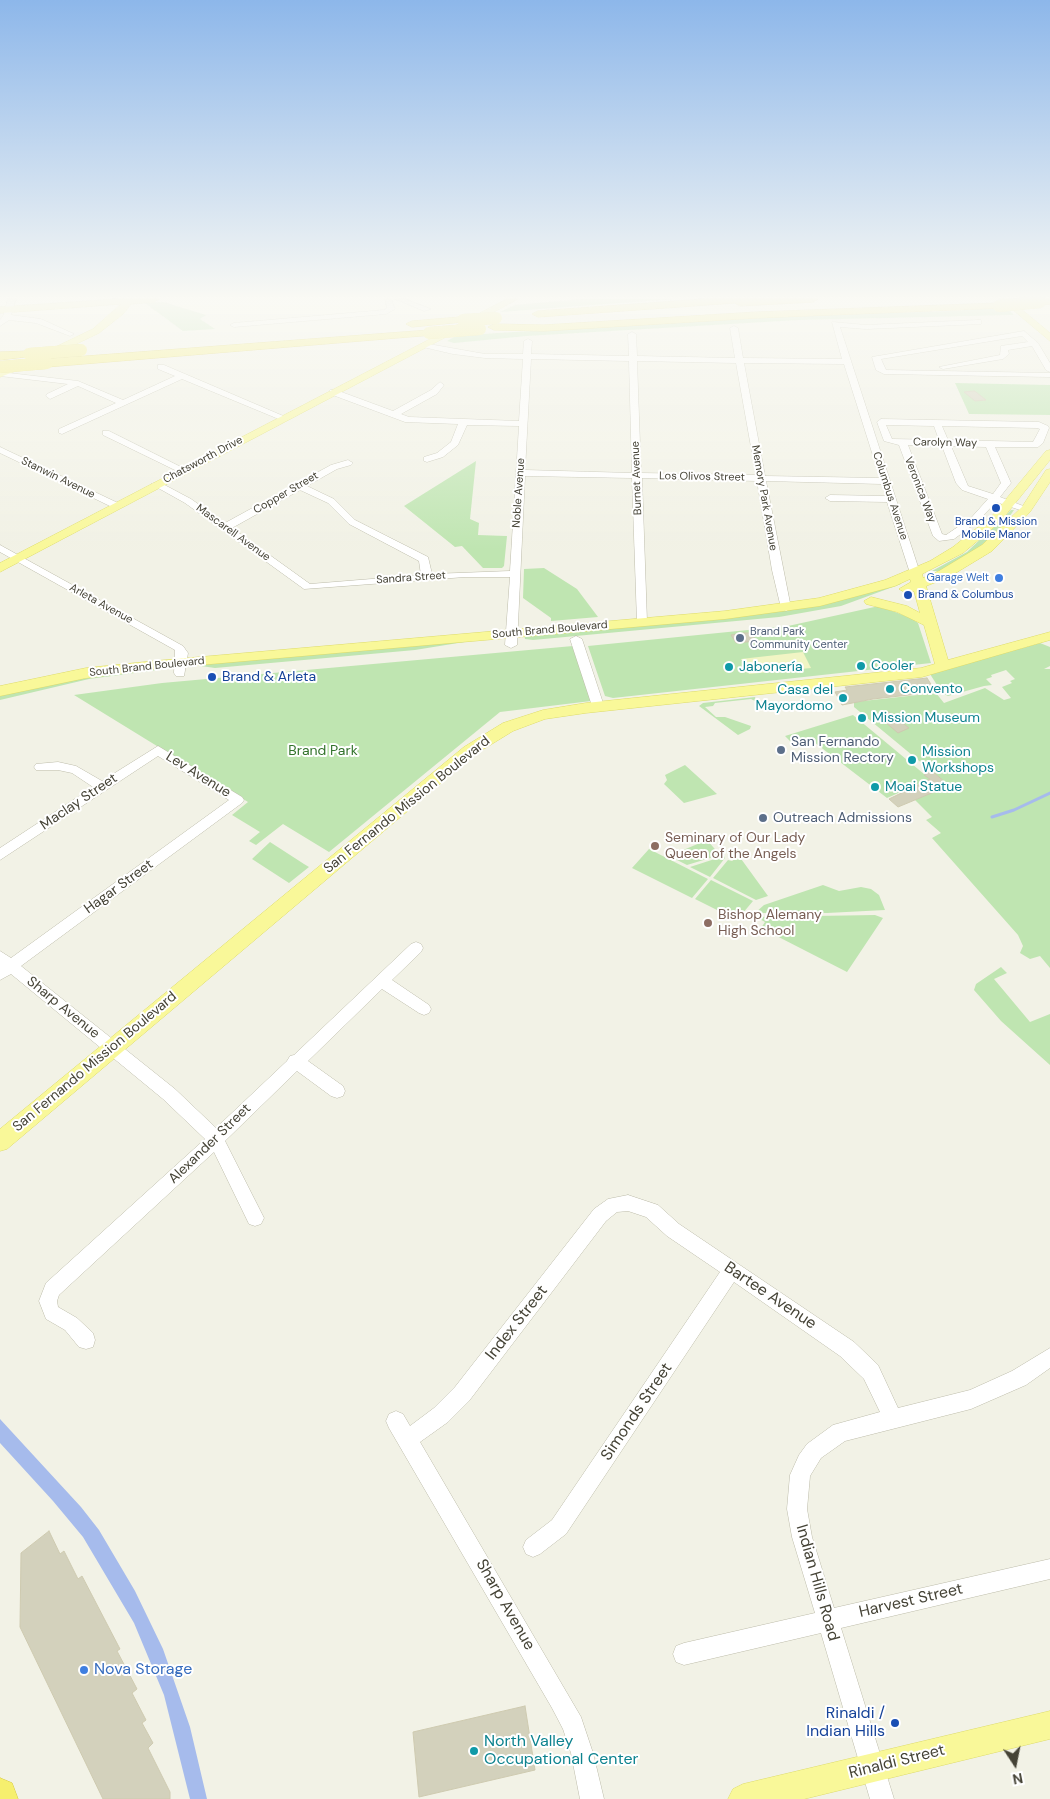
<!DOCTYPE html>
<html>
<head>
<meta charset="utf-8">
<style>
	body { margin:0 }
	#map { position:relative; width:1050px; height:1799px; overflow:hidden; background:#f2f2e6; font-family:"DM Sans",sans-serif }
	canvas { display:block }
	.north { position:absolute; left:990px; top:1739px; width:50px; height:50px; -webkit-text-stroke:4px #fff; paint-order:stroke; rotate:169deg; font-size:14px; font-weight:700; line-height:20px; text-align:center; color:#454336 }
	.north::after { content:''; display:block; margin:auto; width:18px; height:22px; background:#454336; clip-path:polygon(50% 0,100% 100%,50% 72%,0 100%) }
</style>
</head>
<body>
<div id="map">
<canvas width="1050" height="1799"></canvas>
<div class="north">N</div>
</div>
<script>
const ctx = document.querySelector('canvas').getContext('2d');
ctx.lineJoin = 'round';
function fillPath(path, color) { ctx.fillStyle = color; ctx.fill(path, 'evenodd'); }
const poly = rows => new Path2D(rows.map(r => 'M' + r).join(''));
function strokePath(path, color, width, dash) { ctx.strokeStyle = color; ctx.lineWidth = width; ctx.lineCap = dash ? 'butt' : 'round'; ctx.setLineDash(dash || []); ctx.stroke(path); }
function write(font, color, halo, rows, align = 'center') {
  ctx.font = font + ' "DM Sans",sans-serif'; ctx.lineWidth = 4; ctx.setLineDash([]); ctx.textBaseline = 'middle'; ctx.strokeStyle = halo; ctx.fillStyle = color; for (const [text, x, y, turn = 0] of rows) {
    ctx.save(); ctx.translate(x, y); ctx.rotate((+turn || 0) * Math.PI / 180); ctx.textAlign = isNaN(turn) ? turn : align; if (halo) ctx.strokeText(text, 0, 0); ctx.fillText(text, 0, 0); ctx.restore();
  }
}
fillPath(poly([
	[583,299,671,299,500,312,515,305],
	[163,302,206,315,200,319,215,329,183,331,145,303],
	[1006,307,1014,315,798,320,527,336,454,343,447,341,456,336,497,333,795,316,951,311],
	[955,383,1050,385,1050,415,969,414],
	[476,461,470,519,479,523,478,535,507,536,504,566,502,568,483,568,462,546,455,547,404,506],
	[1011,510,1014,510,999,532,983,545,941,571,932,571,967,552],
	[544,568,577,589,598,617,551,621,551,618,523,598,524,569],
	[900,583,901,584,841,606,779,617,533,640,525,639,524,635,720,618],
	[879,606,911,618,918,623,931,663,613,698,605,696,588,646,788,626],
	[489,638,415,650,215,668,201,666,201,663],
	[1040,643,1050,647,1050,666,1044,669,1050,669,1050,968,1040,956,1030,959,1020,953,1023,946,1018,935,932,838,941,833,926,820,932,817,915,800,939,788,944,792,949,790,944,785,947,784,854,707,854,702,936,693,944,703,985,688,1004,700,1011,698,1002,687,1012,683,1010,681,1015,679,1006,670,991,675,992,677,986,679,992,685,984,686,948,696,942,693,930,674],
	[573,646,591,701,500,712,329,852,283,824,256,845,249,841,260,832,232,815,248,802,74,695,162,683],
	[161,667,161,669,157,670,89,679,0,700,0,694,34,686],
	[755,697,757,702,751,699,715,703,713,706,705,707,716,717,725,717,751,726,750,729,738,735,699,706,703,703],
	[853,715,930,779,887,798,810,739,791,742,785,736],
	[685,765,717,794,684,803,664,784,667,780,665,775],
	[707,840,720,855,687,865,669,856],
	[270,842,304,864,309,867,289,883,252,859],
	[649,849,708,879,692,898,632,868],
	[724,856,725,858,710,877,690,867],
	[739,856,768,896,756,900,713,878,728,860,732,861],
	[711,880,753,901,737,920,695,899],
	[823,885,839,891,861,887,871,889,879,895,885,910,827,913,755,913,764,905],
	[875,915,883,918,847,972,761,928,765,922,756,917],
	[1001,967,1007,973,994,979,1030,1022,1050,1014,1050,1065,1001,1021,974,990,976,984]
]), '#bfe5b1');
fillPath(poly([
	[803,652,811,668,749,674,741,659]
]), '#f1f5c4');
fillPath(poly([
	[0,1419,81,1507,99,1530,135,1591,163,1649,190,1727,207,1799,190,1799,164,1695,134,1623,83,1537,53,1501,0,1443]
]), '#a6bbec');
strokePath(poly([
	[992,817,1014,810,1050,793]
]), '#a6bbec', 3);
const building = poly([
	[974,391,976,392,986,400,975,401,964,392,974,391],
	[744,633,752,633,756,641,736,643,731,635,744,633],
	[927,678,936,692,873,699,842,705,835,692,847,690,845,687,927,678],
	[889,712,909,728,898,733,878,716,889,712],
	[932,771,947,784,944,785,946,787,898,807,889,799,930,779,924,775,932,771],
	[49,1531,60,1554,64,1551,78,1579,82,1576,120,1649,117,1651,137,1689,132,1693,146,1720,142,1723,153,1743,148,1748,170,1792,170,1799,103,1799,20,1627,21,1553,49,1531],
	[525,1706,535,1770,419,1797,413,1732,525,1706]
]);
fillPath(building, '#d3d1bc');
strokePath(building, '#cecab0', 1);
const minor = poly([
	[8,299,16,299,11,315,41,319,74,334,70,336,36,323,9,320,0,326,0,320,3,316,8,299],
	[385,299,391,299,395,309,386,314,234,327,230,325,234,323,384,310,387,308,385,299],
	[395,299,405,299,431,309,424,311,395,299],
	[978,320,981,320,981,324,866,329,840,327,920,573,915,576,910,573,887,502,830,501,825,498,830,495,886,496,882,484,766,481,791,608,786,611,781,608,772,570,757,481,642,478,647,622,642,625,637,622,632,478,525,476,517,645,511,648,505,645,510,577,465,577,304,589,185,503,151,484,159,482,191,499,225,523,331,465,348,460,353,463,351,465,337,469,307,486,334,499,355,520,428,557,432,574,510,571,519,426,467,425,458,445,443,457,427,462,424,461,424,457,437,453,451,442,458,424,405,422,330,394,330,390,336,390,393,411,431,390,440,382,444,385,437,394,401,414,409,417,519,421,523,359,485,358,453,354,423,347,423,343,485,354,523,354,524,341,528,339,532,341,531,354,629,356,628,334,632,332,636,334,637,356,735,358,730,328,734,326,738,328,743,358,842,359,832,322,866,325,978,320],
	[531,359,629,361,632,473,525,470,531,359],
	[637,361,736,363,756,475,641,473,637,361],
	[744,363,844,364,880,478,765,476,744,363],
	[300,490,328,503,349,524,419,561,421,575,310,584,232,528,300,490],
	[1024,331,1038,343,1050,363,1050,372,1046,370,1032,346,1008,350,1009,354,1003,359,943,369,939,367,1000,355,1001,346,1028,342,1022,336,881,359,886,370,1050,373,1050,377,884,374,876,370,872,357,1024,331],
	[158,365,164,365,288,418,281,420,182,379,62,434,59,433,59,429,116,403,78,386,50,399,46,396,47,394,68,384,0,376,0,372,78,381,123,400,175,376,158,369,158,365],
	[881,419,1039,422,1048,426,1049,428,1043,443,1038,447,995,447,1011,483,1000,497,1031,509,1026,512,996,502,977,522,954,539,939,541,933,536,899,445,884,441,877,422,881,419],
	[886,425,934,426,939,440,892,439,886,425],
	[942,426,1037,428,1040,429,1033,442,948,440,942,426],
	[908,445,942,446,956,483,962,490,988,499,971,518,946,535,942,534,908,445],
	[951,446,986,447,1001,483,993,494,968,486,951,446],
	[103,431,109,431,187,470,179,472,103,435,103,431],
	[0,447,118,503,120,505,112,507,0,453,0,447],
	[0,545,183,646,188,653,184,676,176,676,174,673,175,650,0,552,0,545],
	[576,636,582,639,604,706,602,709,594,709,592,706,570,639,576,636],
	[158,746,242,797,244,800,242,803,21,966,175,1089,216,1128,287,1061,290,1056,294,1055,411,944,416,942,421,944,423,948,421,952,392,980,429,1005,431,1009,429,1013,424,1015,419,1013,382,989,308,1061,343,1086,345,1091,343,1096,337,1098,331,1096,297,1071,225,1141,264,1218,261,1224,255,1226,249,1224,214,1152,59,1295,57,1301,58,1307,77,1318,93,1333,95,1340,93,1347,86,1349,79,1347,65,1330,46,1319,39,1301,46,1283,205,1139,163,1099,11,974,0,980,0,951,11,958,229,800,158,756,0,860,0,848,93,787,72,773,58,770,36,770,34,767,36,764,58,762,76,766,102,781,158,746],
	[628,1195,658,1205,679,1224,854,1342,878,1365,898,1408,970,1390,1012,1371,1050,1348,1050,1368,1026,1385,971,1409,845,1441,821,1458,810,1476,807,1509,812,1537,834,1608,1050,1559,1050,1579,841,1628,894,1799,870,1799,821,1633,684,1665,676,1662,673,1654,676,1646,684,1643,815,1613,792,1537,787,1509,790,1475,799,1455,807,1444,833,1425,880,1412,864,1379,840,1356,734,1282,566,1534,540,1554,533,1557,526,1554,523,1547,526,1540,552,1520,720,1272,667,1236,646,1217,628,1211,617,1212,606,1221,469,1401,448,1422,420,1442,581,1717,593,1753,604,1799,580,1799,571,1753,563,1729,552,1708,389,1428,386,1421,389,1414,396,1411,403,1414,410,1426,434,1408,455,1387,594,1209,608,1199,628,1195]
]);
const major = poly([
	[119,299,159,299,154,302,131,304,123,314,99,333,49,357,44,354,45,352,93,329,121,304,0,313,0,307,119,299],
	[507,299,518,299,0,572,0,563,507,299],
	[1000,299,1009,299,1050,333,1050,341,1000,299],
	[25,361,30,364,29,366,0,377,0,370,25,361],
	[1050,450,1050,460,1000,522,963,553,922,574,923,578,939,571,982,545,1022,507,1046,470,1050,469,1050,482,1030,512,992,551,949,577,926,586,948,660,1050,632,1050,640,922,677,586,713,545,719,513,731,474,755,7,1149,0,1151,0,1129,464,747,503,723,543,710,586,703,921,668,935,664,924,625,897,612,866,604,864,601,871,597,907,606,920,613,914,591,906,593,899,589,911,582,910,579,895,586,820,606,725,619,154,669,86,678,0,696,0,686,86,668,154,661,725,611,819,598,885,580,930,561,953,547,992,516,1046,451,1050,450],
	[1050,1711,1050,1739,804,1799,728,1799,733,1789,743,1784,1050,1711]
]);
const highway = poly([
	[705,299,818,299,813,302,740,306,735,303,538,317,532,314,538,311,705,299],
	[1050,299,1050,304,1040,305,1035,302,1040,299,1050,299],
	[999,303,1004,306,1003,308,757,318,544,331,494,330,488,327,494,324,544,325,757,312,999,303],
	[459,317,463,318,463,322,412,327,406,324,412,321,459,317],
	[429,330,433,331,433,335,47,367,41,363,47,359,429,330],
	[29,351,33,352,33,356,0,360,0,352,29,351],
	[0,1778,12,1783,18,1799,0,1799,0,1778]
]);
strokePath(minor, '#bdbcaa', 1);
strokePath(major, '#dddb6a', 1);
strokePath(highway, '#d5c83e', 1);
fillPath(minor, '#fff');
fillPath(major, '#f9f899');
fillPath(highway, '#f6ef6e');
const highwayBridge = poly([
	[999,306,1040,302],
	[463,320,496,318],
	[429,333,480,329],
	[29,354,81,350],
	[0,367,47,363]
]);
strokePath(highwayBridge, '#d5c83e', 12, []);
strokePath(highwayBridge, '#f6ef6e', 12);
const sky = ctx.createLinearGradient(0, 0, 0, 550);
sky.addColorStop(0, '#8db7ea');
sky.addColorStop(0.54, '#f9f9f4');
sky.addColorStop(1, '#f9f9f400');
ctx.fillStyle = sky;
ctx.fillRect(0, 0, 1050, 550);
for (const [x, y, r, color] of [
	[996,508,5,"#1a4fb4"],
	[999,578,5,"#3f7fe0"],
	[908,595,5,"#1a4fb4"],
	[740,638,5,"#5c6f8a"],
	[861,666,5,"#0f9aa8"],
	[729,667,5,"#0f9aa8"],
	[212,677,5,"#1a4fb4"],
	[890,689,5,"#0f9aa8"],
	[843,698,5,"#0f9aa8"],
	[862,718,5,"#0f9aa8"],
	[781,750,5,"#5c6f8a"],
	[912,760,5,"#0f9aa8"],
	[875,787,5,"#0f9aa8"],
	[763,818,5,"#5c6f8a"],
	[655,846,5,"#8d6e63"],
	[708,923,5,"#8d6e63"],
	[84,1670,5,"#3f7fe0"],
	[895,1723,5,"#1a4fb4"],
	[474,1751,5,"#0f9aa8"]
]) { const dot = new Path2D(); dot.arc(x, y, r, 0, 2 * Math.PI); ctx.fillStyle = color; ctx.fill(dot); strokePath(dot, '#fff', 2); }
write('11px', '#454336', '#fff', [
	["Carolyn Way",945,443,1],
	["Chatsworth Drive",203,460,-28],
	["Los Olivos Street",702,477,1],
	["Stanwin Avenue",58,478,26],
	["Burnet Avenue",637,478,-92],
	["Veronica Way",920,490,69],
	["Copper Street",286,493,-30],
	["Noble Avenue",519,493,-86],
	["Columbus Avenue",890,496,72],
	["Memory Park Avenue",764,498,80],
	["Mascarell Avenue",233,533,36],
	["Sandra Street",411,578,-4],
	["Arleta Avenue",101,604,29],
	["South Brand Boulevard",550,630,-5],
	["South Brand Boulevard",147,667,-6]
]);
write('11px', '#164399', '#fff', [
	["Brand & Mission",996,522],
	["Mobile Manor",996,535],
	["Brand & Columbus",918,595,"left"]
]);
write('11px', '#366cbe', '#fff', [
	["Garage Welt",989,578]
], 'right');
write('11px', '#4e5e75', '#fff', [
	["Brand Park",750,632],
	["Community Center",750,645]
], 'left');
write('14px', '#0d838f', '#fff', [
	["Cooler",871,666],
	["Jabonería",739,667],
	["Convento",900,689],
	["Casa del",833,690,"right"],
	["Mayordomo",833,706,"right"],
	["Mission Museum",872,718],
	["Mission",922,752],
	["Workshops",922,768],
	["Moai Statue",885,787]
], 'left');
write('14px', '#164399', '#fff', [
	["Brand & Arleta",222,677]
], 'left');
write('14px', '#4e5e75', '#fff', [
	["San Fernando",791,742],
	["Mission Rectory",791,758],
	["Outreach Admissions",773,818]
], 'left');
write('14px', '#33732c', '#fff', [
	["Brand Park",323,751]
]);
write('14px', '#454336', '#fff', [
	["Lev Avenue",198,775,32],
	["Maclay Street",79,802,-34],
	["San Fernando Mission Boulevard",407,805,-39],
	["Hagar Street",119,887,-36],
	["Sharp Avenue",63,1008,39],
	["San Fernando Mission Boulevard",95,1062,-40],
	["Alexander Street",210,1144,-44]
]);
write('14px', '#785e54', '#fff', [
	["Seminary of Our Lady",665,838],
	["Queen of the Angels",665,854],
	["Bishop Alemany",718,915],
	["High School",718,931]
], 'left');
write('16px', '#454336', '#fff', [
	["Bartee Avenue",770,1296,34],
	["Index Street",517,1323,-52],
	["Simonds Street",637,1412,-56],
	["Indian Hills Road",817,1583,74],
	["Harvest Street",911,1601,-13],
	["Sharp Avenue",505,1605,60],
	["Rinaldi Street",897,1762,-14]
]);
write('16px', '#366cbe', '#fff', [
	["Nova Storage",94,1670]
], 'left');
write('16px', '#164399', '#fff', [
	["Rinaldi /",885,1714],
	["Indian Hills",885,1732]
], 'right');
write('16px', '#0d838f', '#fff', [
	["North Valley",484,1742],
	["Occupational Center",484,1760]
], 'left');
</script>
</body>
</html>
